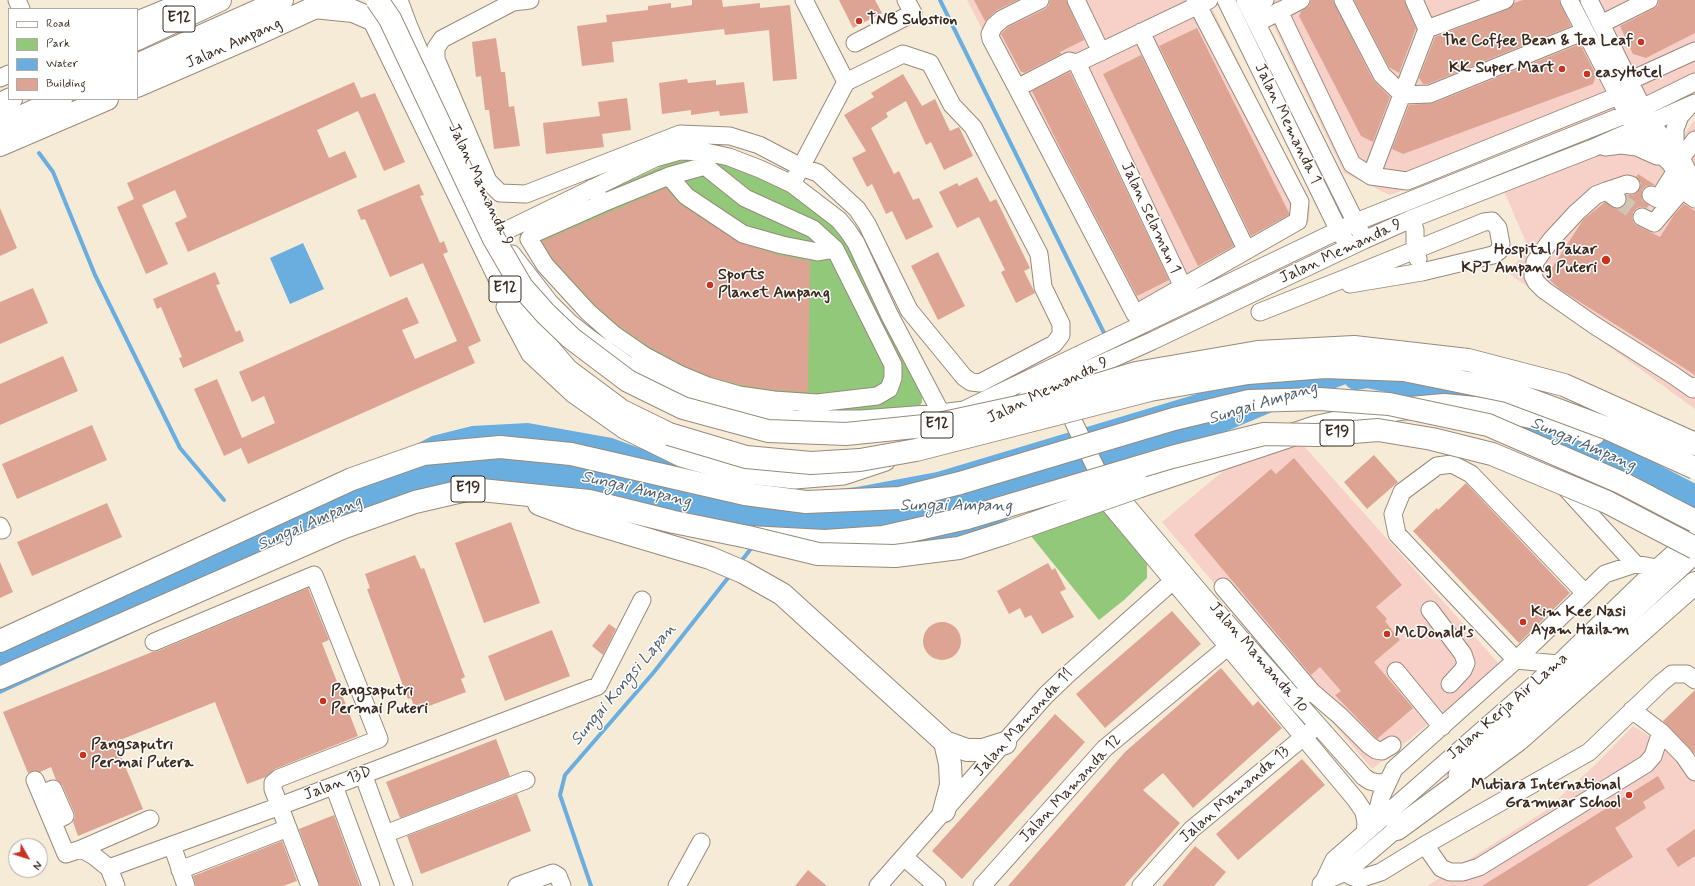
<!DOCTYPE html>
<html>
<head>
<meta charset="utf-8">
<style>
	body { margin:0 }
	#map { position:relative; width:1695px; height:886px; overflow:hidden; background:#f6ebd7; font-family:Mynerve,sans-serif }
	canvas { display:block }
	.legend { position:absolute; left:8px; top:8px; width:130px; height:92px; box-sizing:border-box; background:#fff; border:1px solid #b1aaa5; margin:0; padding:5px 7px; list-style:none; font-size:12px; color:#3b2a1e }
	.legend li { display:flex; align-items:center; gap:8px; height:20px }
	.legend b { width:20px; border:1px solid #b1aaa5 }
	.north { position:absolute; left:8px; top:838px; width:40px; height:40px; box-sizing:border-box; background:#fff; border:1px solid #b1aaa5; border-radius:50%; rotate:129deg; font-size:11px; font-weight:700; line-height:16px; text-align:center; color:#3b2a1e }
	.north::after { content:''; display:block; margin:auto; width:14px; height:18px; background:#c8321e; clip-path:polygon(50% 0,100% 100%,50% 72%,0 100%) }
</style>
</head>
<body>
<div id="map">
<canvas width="1695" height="886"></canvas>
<ul class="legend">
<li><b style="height:5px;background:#fff"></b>Road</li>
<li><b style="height:11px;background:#92c87a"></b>Park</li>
<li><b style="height:11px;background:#6aaddf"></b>Water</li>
<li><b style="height:11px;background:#dea493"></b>Building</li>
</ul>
<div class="north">N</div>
</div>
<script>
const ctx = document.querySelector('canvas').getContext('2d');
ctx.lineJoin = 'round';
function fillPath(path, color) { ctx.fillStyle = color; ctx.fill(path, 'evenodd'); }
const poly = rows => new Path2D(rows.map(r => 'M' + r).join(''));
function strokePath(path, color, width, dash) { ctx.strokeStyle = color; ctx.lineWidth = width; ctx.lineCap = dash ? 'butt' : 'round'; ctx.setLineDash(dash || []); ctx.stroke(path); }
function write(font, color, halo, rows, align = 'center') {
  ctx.font = font + ' Mynerve,sans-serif'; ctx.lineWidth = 3; ctx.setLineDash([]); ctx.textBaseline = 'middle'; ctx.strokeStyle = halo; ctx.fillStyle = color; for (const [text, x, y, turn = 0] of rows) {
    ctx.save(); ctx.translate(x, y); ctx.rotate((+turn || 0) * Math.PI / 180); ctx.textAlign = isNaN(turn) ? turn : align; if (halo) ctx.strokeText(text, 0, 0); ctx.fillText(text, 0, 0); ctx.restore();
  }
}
fillPath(poly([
	[967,0,1208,0,1310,207,1309,222,1131,319],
	[1261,0,1695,0,1695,72,1632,103,1390,195,1344,173],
	[1695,120,1695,409,1507,272,1529,249,1503,189,1615,149,1662,162],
	[1302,444,1501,666,1372,769,1162,522,1234,462],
	[1633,726,1676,753,1695,779,1695,886,1427,886,1545,811,1599,761]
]), '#f7d1c8');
fillPath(poly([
	[693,158,722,160,785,186,842,234,922,397,922,402,919,407,799,417,677,381,531,255,518,232,666,164],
	[1094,499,1147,564,1147,578,1124,600,1099,620,1031,536]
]), '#92c87a');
fillPath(poly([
	[303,243,324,289,290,304,270,258],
	[1299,375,1368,376,1289,405,1189,447,1032,505,972,540,877,556,472,490,363,527,0,694,0,629,394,456,432,436,472,426,528,423,612,438,724,479,801,493,857,487,937,472,1200,393]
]), '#6aaddf');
strokePath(poly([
	[940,0,1106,337],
	[39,153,53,172,95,275,180,448,224,500],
	[739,564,753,546],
	[591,886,560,795,565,775,654,672,731,574]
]), '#6aaddf', 4);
strokePath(poly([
	[1356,378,1368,376,1441,392,1479,405],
	[1533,424,1616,456,1695,497]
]), '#6aaddf', 24);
fillPath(poly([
	[692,0,722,0,723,7,760,3,760,8,790,5,797,79,773,81,769,30,725,35,724,29,612,42,614,62,582,66,577,26,607,22,606,15,648,10,648,6,671,3,671,8,692,5],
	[839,0,875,0,882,13,853,28],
	[974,0,1018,0,997,10,985,21],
	[1050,0,1066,0,1084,40,1060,52,1061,54,1024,73,1023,72,1021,72,1001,34,1008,27,1045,9,1049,5],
	[1311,0,1333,0,1373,80,1390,97,1373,142,1361,136,1299,16,1301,11,1309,6],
	[1354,0,1404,0,1416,28,1399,73,1389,67],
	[1523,0,1559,0,1571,26,1428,84,1423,84,1419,78,1435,37,1508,9,1514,3],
	[1659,0,1695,0,1695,33,1646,58,1633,54,1620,26,1653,9,1658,5],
	[1197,28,1289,213,1289,215,1251,236,1159,46],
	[496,38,501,72,505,72,509,107,514,106,520,146,494,149,489,110,485,110,481,76,476,77,472,42],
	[1580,44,1596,75,1593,84,1403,154,1392,149,1409,105,1434,103],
	[1141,55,1234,246,1198,266,1103,74],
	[1070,72,1169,280,1137,296,1063,154,1032,91],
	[903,74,922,106,935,99,950,131,959,127,973,156,944,170,931,142,926,145,906,101,886,113,888,117,871,128,894,174,899,171,913,200,919,198,933,227,906,240,892,211,886,214,872,184,867,187,852,158,866,151,844,115,874,97,871,93],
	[687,79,688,83,716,80,716,85,744,82,748,113,720,116,719,111,691,115,691,110,662,114,659,83],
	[354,82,361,98,375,93,405,162,384,171,358,111,317,130,329,158,345,151,357,177,188,252,175,223,187,217,175,190,142,205,168,264,146,274,117,207,134,199,127,183],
	[627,98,631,130,602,134,604,147,546,154,543,123,600,116,598,102],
	[1638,174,1655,185,1646,186,1642,190,1642,200,1649,205,1647,208,1642,207,1637,208,1633,212,1632,218,1634,223,1638,226,1660,237,1674,215,1684,204,1695,211,1695,375,1561,290,1546,277,1583,220,1605,202,1616,209,1621,208,1627,200,1626,195,1633,195,1638,192,1641,183,1636,177],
	[977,177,990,202,996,199,1030,268,1024,271,1035,293,1016,303,1001,272,1005,270,979,217,957,228,939,192,957,183,959,186],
	[419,184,424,195,420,196,440,243,444,241,448,252,443,254,481,341,468,347,475,363,248,464,241,448,224,456,194,389,217,379,242,438,275,423,264,396,252,402,239,372,407,297,419,323,402,330,415,359,457,341,423,263,390,277,365,219,361,220,357,210],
	[666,188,680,204,738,242,779,255,810,261,808,392,775,390,741,385,711,377,683,365,650,347,619,326,595,305,553,259,542,241],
	[0,208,17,248,0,256],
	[938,252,965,306,938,320,911,266],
	[215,272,220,284,216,285,236,332,240,330,244,341,183,368,179,358,182,357,161,307,157,309,153,299],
	[33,288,48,323,0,344,0,302],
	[63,356,78,391,0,425,0,384],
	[92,425,107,460,17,499,2,464],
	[1374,455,1398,482,1367,509,1344,482],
	[1294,458,1402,585,1376,607,1387,619,1385,621,1400,640,1374,662,1413,708,1377,739,1335,695,1341,691,1320,667,1311,675,1194,535,1271,469,1276,474],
	[1466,483,1570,593,1519,643,1413,531,1437,508,1438,510],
	[107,503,122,537,32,576,17,542],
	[511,522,540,603,484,623,455,543],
	[415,555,421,569,424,568,465,677,461,679,466,692,416,711,411,698,408,699,367,589,370,588,365,574],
	[0,562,13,592,0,598],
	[1048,563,1052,570,1055,568,1066,589,1060,592,1074,617,1042,634,1031,615,1025,618,1020,608,1009,614,997,591],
	[308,588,329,640,322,643,358,736,275,769,266,777,247,784,215,702,115,742,143,809,78,836,73,822,75,817,74,812,62,785,56,780,51,767,40,772,32,771,28,773,3,712,152,652,158,651],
	[1172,611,1201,644,1105,728,1076,694],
	'923 641a19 19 0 1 1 38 0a19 19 0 1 1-38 0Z',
	[609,624,616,629,603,655,592,646],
	[552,630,570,676,505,701,488,656],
	[1221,668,1253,706,1258,701,1282,728,1193,808,1163,773,1143,790,1180,823,1124,886,1008,886,1125,752],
	[1695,690,1695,754,1663,721],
	[1055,714,1085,742,962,879,932,851],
	[496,739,510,776,400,818,386,782],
	[1302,759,1325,785,1238,860,1216,834],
	[1658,776,1665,788,1643,802,1646,808,1615,828,1633,857,1587,886,1482,886],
	[517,794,531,831,421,874,407,836],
	[334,815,360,886,320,886,299,829],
	[1695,829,1695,856,1678,867,1666,849],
	[282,841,297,881,283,886,196,886,193,876],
	[1195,846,1226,872,1214,886,1162,886],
	[808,870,827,886,795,886]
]), '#dea493');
strokePath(poly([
	[1617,199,1642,217]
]), '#d1c4b2', 17, [17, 8]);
const minor = poly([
	[17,0,21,9],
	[399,0,409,27,454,131],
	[530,0,513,2,442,39,436,48,436,59,488,181,500,193,526,194,680,134,730,136,759,145,801,167,818,173,857,209,867,224,909,310,964,377,971,382,980,383,1054,344,1061,335,1061,324,1043,287,1039,254,973,127,952,105,930,63,903,54,846,82,792,184],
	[804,0,846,82],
	[1076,0,1101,52],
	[1226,0,1339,231,1345,240],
	[1245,0,1361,233],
	[1343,0,1382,75,1403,95,1430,94,1585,31],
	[1414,0,1427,29],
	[1569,0,1636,130,1671,164,1675,172,1678,185,1682,190,1695,199],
	[1589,0,1650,123,1681,158,1688,172,1689,181,1695,186],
	[1250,8,1265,0],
	[1279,11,1352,164,1371,176,1407,181,1618,96],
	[137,20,186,0],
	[1257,23,1301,0],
	[1601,24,1649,0],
	[1427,29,1505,0],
	[1141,32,1246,249],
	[855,43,913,13,906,0],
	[1077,63,1069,61,1017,88,1135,314,1298,221,1300,202,1195,0],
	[0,78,9,74],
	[1629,81,1695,51],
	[1017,88,991,39,990,34,994,26,1002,19,1040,0],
	[1605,147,1621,145,1637,147,1657,156],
	[1675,150,1675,129,1680,116,1689,106],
	[1681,158,1695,140],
	[669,176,686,196,743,234,782,245,818,252,835,249],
	[1371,176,1427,29],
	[592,188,603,203,669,176,705,166,745,198,813,229,835,249,893,365,893,378,889,389,877,396,817,403,774,400,739,395,708,386,679,374,645,356,613,334,588,312,545,265,529,239,533,234,603,203],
	[1606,191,1596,195,1576,213,1551,240,1535,262,1533,276,1536,282,1544,290,1594,325,1673,375,1693,389,1695,386],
	[1651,195,1658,199,1675,172],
	[1617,199,1606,191,1627,184,1631,185],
	[1642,217,1654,223,1682,190],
	[1411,219,1415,230,1415,249,1418,259],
	[499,234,655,158,680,151,706,152,729,157,760,169,792,184,839,220,848,231,856,243,889,314,941,413,949,420],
	[512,254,550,303,570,323,589,338,626,364,677,390,735,410,794,419,861,419,941,413,964,410,1356,222,1642,108,1695,82],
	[1185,297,1183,287,1077,63,1209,0],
	[505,307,530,354,573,394,624,430,681,458,737,474,795,480,844,476,886,462],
	[1260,312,1346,278,1350,284,1422,272,1493,255,1499,251,1501,244,1498,228,1492,221,1484,222,1346,278],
	[1026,399,1058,383,1152,341,1364,240,1411,219,1593,148,1695,103],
	[1064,399,1075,425,1106,489,1109,504,1356,800,1364,812,1366,823,1365,832],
	[1563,485,1635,564],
	[1107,489,1118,495,1204,597,1364,777,1370,781,1378,783,1387,782],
	[0,526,2,530],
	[1223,587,1312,692],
	[1430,610,1463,654,1466,663,1463,670,1450,684],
	[154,642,314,575,379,739,279,778,273,783,273,789,310,886],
	[1558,664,1516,660,1397,534,1393,514,1402,492,1437,466,1452,464,1471,474,1585,593],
	[1396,671,1442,727],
	[1303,695,1312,692,1340,716,1369,745,1376,750,1382,751,1392,745],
	[1632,710,1661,732,1684,756,1695,772],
	[363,774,404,886],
	[1457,775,1695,555],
	[35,780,66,854,81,849,94,856,109,868,116,886],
	[334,786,371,886],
	[41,794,53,789,65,816,53,822],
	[1374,825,1381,797,1394,769,1516,660,1605,574,1635,564,1657,568],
	[385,834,526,780],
	[172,845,186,886],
	[1425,845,1441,868,1450,872,1463,872,1479,867,1646,764,1653,756,1661,732],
	[81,849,150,819],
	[904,857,937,886],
	[1339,864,1351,876,1359,879,1381,872,1425,845,1589,752,1661,683,1672,674,1687,674,1695,680],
	[109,868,280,806,598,686,642,600],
	[180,870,288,828],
	[1324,881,1334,860,1558,664,1657,568,1695,534],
	[1321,884,1324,881,1346,872,1406,821],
	[517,886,553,873,558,876,562,886],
	[677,886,701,842],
	[878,886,1046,695,1066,676,1183,572],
	[982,886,1105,748,1236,640],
	[1141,886,1192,829,1312,730]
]);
const major = poly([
	[137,65,282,0],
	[137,86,257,34,331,0],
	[0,126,61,99],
	[0,145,107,99]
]);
const highway = poly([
	[314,7,353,11,374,20,514,308,567,370,622,411,669,434],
	[137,39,220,0],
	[0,104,11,99],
	[1140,486,1316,427,1399,409,1444,405,1496,410,1561,423,1594,434],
	[539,504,579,519,710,558,743,572,782,594,945,742,967,750,983,750,1005,743],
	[0,641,352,479,423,454,500,447,571,454,745,494,806,502,900,498,960,483],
	[0,678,342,528,415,502,471,489,589,501,674,522,748,537,825,541,883,537,967,518],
	[944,811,951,785,950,764,945,742],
	[1397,829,1518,740,1695,583]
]);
strokePath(minor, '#988a7a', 19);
strokePath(major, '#988a7a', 24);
strokePath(highway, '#988a7a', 24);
strokePath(minor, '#fff', 17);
strokePath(major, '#fff', 22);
strokePath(highway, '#fff', 22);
const highwayBridge = poly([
	[377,0,390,19,494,239,522,287,545,313,571,338,628,381,683,408,768,431,846,434,934,425,1041,402,1136,373,1258,352,1354,347,1468,360,1564,385,1695,444],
	[669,434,746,457,811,463,860,460,916,450,1150,390,1248,373,1325,367,1404,370,1507,391,1609,429,1695,468],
	[960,483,1174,419,1249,401,1320,399,1389,404,1488,425,1622,483,1695,521],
	[967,518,1172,457,1264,434,1317,435,1378,430,1432,439,1492,454,1607,502,1695,548],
	[748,537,818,554,895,556,959,548,1006,533,1140,486]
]);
strokePath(highwayBridge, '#988a7a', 24, []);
strokePath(highwayBridge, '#fff', 22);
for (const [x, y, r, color] of [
	[859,21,4,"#c8321e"],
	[1641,42,4,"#c8321e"],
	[1562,69,4,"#c8321e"],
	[1587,74,4,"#c8321e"],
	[1606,260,5,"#c8321e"],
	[710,285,4,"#c8321e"],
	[1523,622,4,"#c8321e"],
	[1387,634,4,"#c8321e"],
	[323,701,4,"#c8321e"],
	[83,755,4,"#c8321e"],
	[1629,795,4,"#c8321e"]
]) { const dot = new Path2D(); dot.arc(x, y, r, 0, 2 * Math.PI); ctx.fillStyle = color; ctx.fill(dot); strokePath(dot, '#fff', 1.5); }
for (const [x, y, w] of [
	[179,19,32],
	[505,289,32],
	[937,425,32],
	[1337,433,34],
	[468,489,34]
]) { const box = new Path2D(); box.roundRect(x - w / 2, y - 13, w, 26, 3); ctx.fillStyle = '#fff'; ctx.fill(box); strokePath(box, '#3b2a1e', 1); }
write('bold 15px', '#3b2a1e', null, [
	["E12",179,19],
	["E12",505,289],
	["E12",937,425],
	["E19",1337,433],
	["E19",468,489]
]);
write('bold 16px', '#3b2a1e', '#fff', [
	["TNB Substion",867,21],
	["The Coffee Bean & Tea Leaf",1633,42,"right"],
	["KK Super Mart",1554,69,"right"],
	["easyHotel",1595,74],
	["Hospital Pakar",1597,251,"right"],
	["KPJ Ampang Puteri",1597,269,"right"],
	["Sports",718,276],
	["Planet Ampang",718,294],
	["Kim Kee Nasi",1531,613],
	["Ayam Hailam",1531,631],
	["McDonald's",1395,634],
	["Pangsaputri",331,692],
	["Permai Puteri",331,710],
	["Pangsaputri",91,746],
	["Permai Putera",91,764],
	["Mutiara International",1621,786,"right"],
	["Grammar School",1621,804,"right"]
], 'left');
write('16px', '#3b2a1e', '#fff', [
	["Jalan Ampang",234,44,-24],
	["Jalan Memanda 1",1287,124,64],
	["Jalan Mamanda 9",480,185,65],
	["Jalan Selaman 1",1150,218,65],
	["Jalan Memanda 9",1341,252,-25],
	["Jalan Memanda 9",1048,391,-26],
	["Jalan Mamanda 10",1258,658,49],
	["Jalan Kerja Air Lama",1508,707,-41],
	["Jalan Mamanda 11",1024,723,-48],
	["Jalan 13D",338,784,-21],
	["Jalan Mamanda 12",1071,789,-47],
	["Jalan Mamanda 13",1235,795,-41]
]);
write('italic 17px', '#4e5e6b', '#fff', [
	["Sungai Ampang",1263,404,-17],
	["Sungai Ampang",1583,445,23],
	["Sungai Ampang",636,490,13],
	["Sungai Ampang",956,506],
	["Sungai Ampang",310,524,-24],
	["Sungai Kongsi Lapan",624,685,-50]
]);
</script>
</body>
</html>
